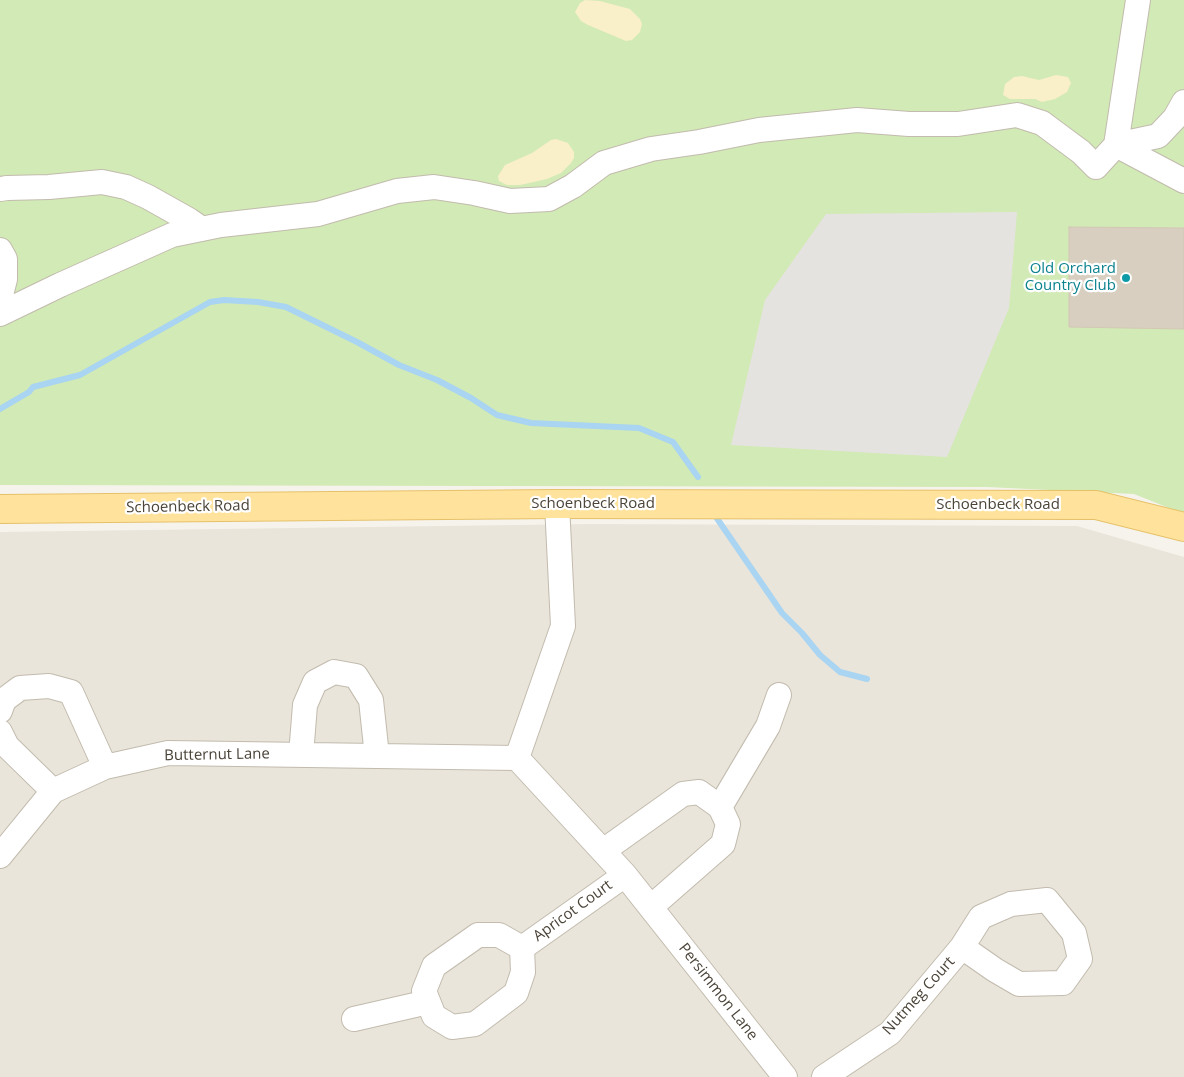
<!DOCTYPE html>
<html>
<head>
<meta charset="utf-8">
<style>
	body { margin:0 }
	canvas { display:block; background:#f6f3ec }
</style>
</head>
<body>
<canvas width="1184" height="1077"></canvas>
<script>
const ctx = document.querySelector('canvas').getContext('2d');
ctx.lineJoin = 'round';
function fillPath(path, color) { ctx.fillStyle = color; ctx.fill(path, 'evenodd'); }
const poly = rows => new Path2D(rows.map(r => 'M' + r).join(''));
function strokePath(path, color, width, dash) { ctx.strokeStyle = color; ctx.lineWidth = width; ctx.lineCap = dash ? 'butt' : 'round'; ctx.setLineDash(dash || []); ctx.stroke(path); }
function write(font, color, halo, rows, align = 'center') {
  ctx.font = font + ' "Open Sans",sans-serif'; ctx.lineWidth = 4.5; ctx.setLineDash([]); ctx.textBaseline = 'middle'; ctx.strokeStyle = halo; ctx.fillStyle = color; for (const [text, x, y, turn = 0] of rows) {
    ctx.save(); ctx.translate(x, y); ctx.rotate((+turn || 0) * Math.PI / 180); ctx.textAlign = isNaN(turn) ? turn : align; if (halo) ctx.strokeText(text, 0, 0); ctx.fillText(text, 0, 0); ctx.restore();
  }
}
fillPath(poly([
	[590,524,1077,526,1184,557,1184,1077,0,1077,0,532]
]), '#eae5da');
fillPath(poly([
	[0,0,1184,0,1184,514,1134,494,987,487,0,485]
]), '#d2eab5');
fillPath(poly([
	[585,0,600,1,630,9,640,19,642,24,640,32,632,40,626,41,588,25,581,21,575,12,580,3],
	[1056,75,1068,77,1071,83,1067,92,1055,99,1042,102,1035,99,1010,99,1003,95,1005,84,1014,77,1022,76,1039,80],
	[556,139,568,143,574,152,574,158,571,163,561,173,547,179,520,185,507,185,499,181,498,176,505,165,532,153,551,140]
]), '#f9efc9');
fillPath(poly([
	[1017,212,1009,308,947,457,731,445,765,300,826,214]
]), '#e5e3e0');
strokePath(poly([
	[0,409,29,392,33,387,80,375,210,302,224,300,258,302,286,307,357,342,399,365,437,380,471,398,497,415,531,423,639,428,673,442,698,477],
	[716,517,782,613,802,633,820,655,840,672,867,679]
]), '#a9d4f2', 6);
const building = poly([
	[1069,227,1184,228,1184,329,1069,327,1069,227]
]);
fillPath(building, '#d8cfc1');
strokePath(building, '#d3c7b4', 1);
const minor = poly([
	[1138,0,1116,145,1184,181],
	[0,189,7,188,49,187,102,182,126,187,148,197,189,220,202,229],
	[0,250,5,259,5,279,0,299],
	[0,314,60,285,172,235,221,225,318,214,397,191,434,187,474,193,510,201,549,199,573,186,604,163,651,149,699,142,759,130,857,120,909,124,958,124,1017,115,1042,123,1081,152,1096,167,1116,145,1158,136,1175,118,1184,102],
	[0,711,4,700,20,688,49,686,71,692,105,767],
	[0,732,7,746,53,791],
	[301,755,305,705,315,682,334,672,356,676,371,700,377,756],
	[517,758,625,875,785,1077],
	[517,758,563,626,557,504],
	[720,807,768,726,779,695],
	[603,851,683,794,699,792,720,807,728,824,723,844,651,907],
	[0,856,53,791,105,767,168,753,517,758],
	[478,935,499,935,522,948,523,972,516,993,475,1024,452,1027,434,1016,424,991,434,966,478,935],
	[522,948,625,875],
	[354,1019,428,1002],
	[824,1077,890,1033,962,947,981,917,1011,904,1047,900,1074,933,1080,959,1063,983,1019,984,995,970,962,947]
]);
const major = poly([
	[0,509,557,504,1096,505,1184,527]
]);
strokePath(minor, '#c2bbae', 26);
strokePath(major, '#e6c16a', 30);
strokePath(minor, '#fff', 24);
strokePath(major, '#ffe39c', 28);
for (const [x, y, r, color] of [
	[1126,278,5,"#0f9aa8"]
]) { const dot = new Path2D(); dot.arc(x, y, r, 0, 2 * Math.PI); ctx.fillStyle = color; ctx.fill(dot); strokePath(dot, '#fff', 2); }
write('15px', '#0d838f', '#fff', [
	["Old Orchard",1116,269],
	["Country Club",1116,286]
], 'right');
write('15px', '#4b4439', '#fff', [
	["Schoenbeck Road",593,504],
	["Schoenbeck Road",998,505],
	["Schoenbeck Road",188,507,-1],
	["Butternut Lane",217,755,-1],
	["Apricot Court",573,911,-36],
	["Persimmon Lane",718,992,52],
	["Nutmeg Court",919,996,-48]
]);
</script>
</body>
</html>
